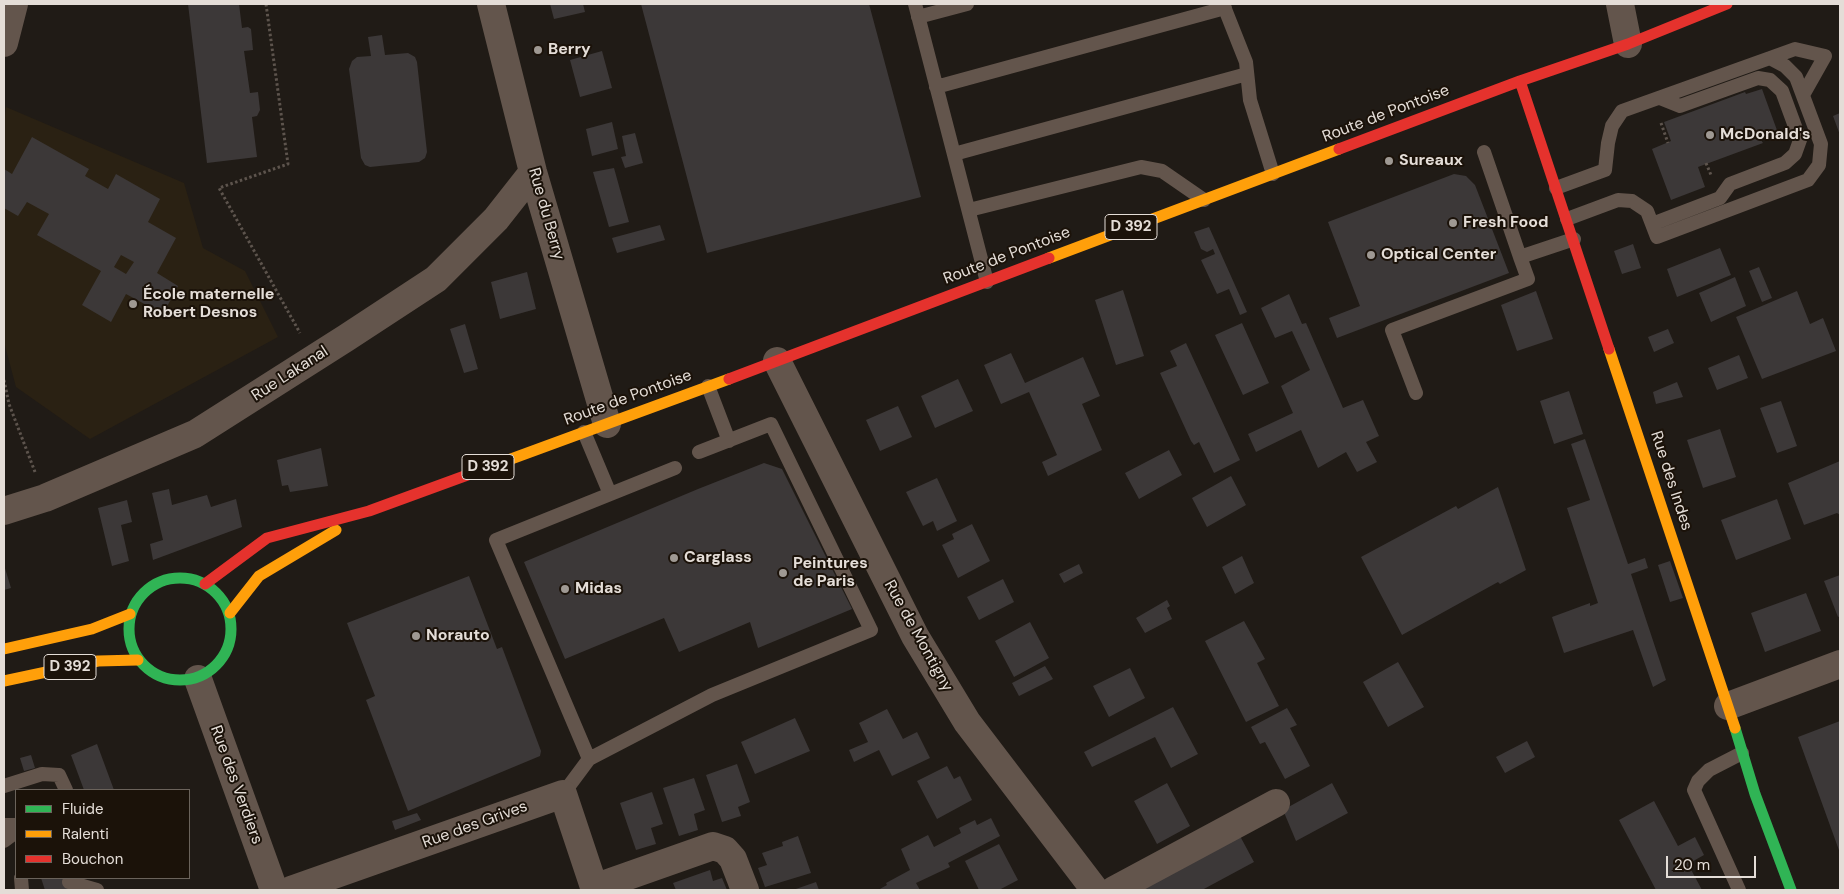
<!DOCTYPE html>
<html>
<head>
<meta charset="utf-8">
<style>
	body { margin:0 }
	#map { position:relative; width:1844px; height:894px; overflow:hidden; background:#201b16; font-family:"DM Sans",sans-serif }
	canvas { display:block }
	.frame { position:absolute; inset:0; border:5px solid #e4ddd7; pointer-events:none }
	.legend { position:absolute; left:15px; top:789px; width:175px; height:90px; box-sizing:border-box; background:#1b1209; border:1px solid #6b635b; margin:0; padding:6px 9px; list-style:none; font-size:15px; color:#e4ddd7 }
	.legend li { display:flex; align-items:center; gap:10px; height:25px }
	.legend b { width:25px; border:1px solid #6b635b }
	.scale { position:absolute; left:1666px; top:856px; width:90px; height:22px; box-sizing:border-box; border:2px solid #e4ddd7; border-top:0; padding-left:6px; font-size:15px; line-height:18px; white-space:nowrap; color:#e4ddd7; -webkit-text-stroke:4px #1b1209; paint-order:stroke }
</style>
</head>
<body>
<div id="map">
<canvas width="1844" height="894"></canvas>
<div class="frame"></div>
<ul class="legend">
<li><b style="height:6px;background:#30b455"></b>Fluide</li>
<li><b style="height:6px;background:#ff9f0a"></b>Ralenti</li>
<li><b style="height:6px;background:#e5322d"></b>Bouchon</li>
</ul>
<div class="scale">20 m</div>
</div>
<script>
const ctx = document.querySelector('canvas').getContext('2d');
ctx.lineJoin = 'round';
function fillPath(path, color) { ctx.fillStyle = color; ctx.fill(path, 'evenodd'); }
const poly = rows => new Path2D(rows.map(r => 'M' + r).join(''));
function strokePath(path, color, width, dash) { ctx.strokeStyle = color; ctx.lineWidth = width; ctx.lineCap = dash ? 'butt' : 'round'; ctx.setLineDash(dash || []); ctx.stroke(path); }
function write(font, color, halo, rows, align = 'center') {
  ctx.font = font + ' "DM Sans",sans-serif'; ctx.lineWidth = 4; ctx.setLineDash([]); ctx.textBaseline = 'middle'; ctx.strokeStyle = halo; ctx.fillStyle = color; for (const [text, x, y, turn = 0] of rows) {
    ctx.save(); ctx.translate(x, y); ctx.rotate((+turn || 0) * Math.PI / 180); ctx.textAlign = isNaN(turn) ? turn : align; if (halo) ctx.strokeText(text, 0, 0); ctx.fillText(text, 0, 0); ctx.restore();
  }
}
fillPath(poly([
	[6,107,184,183,203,248,245,271,278,337,90,439,16,387,4,342,4,123]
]), '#2a2113');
fillPath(poly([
	[188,4,239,4,242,28,248,27,251,29,253,50,244,51,250,93,258,92,260,110,257,116,252,117,257,157,207,163],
	[550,4,583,4,585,12,554,19],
	[641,4,869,4,921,197,707,253],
	[382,35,385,55,408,53,415,57,417,62,427,152,425,158,419,162,370,167,365,165,361,158,349,69,352,61,357,57,371,56,368,37],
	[602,51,612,88,580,97,570,60],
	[1762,89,1778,133,1761,140,1763,143,1698,167,1705,187,1671,200,1652,149,1671,141,1664,122,1745,92,1746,94],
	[1840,113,1840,135,1833,116],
	[612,122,618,149,592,156,586,129],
	[635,133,643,163,625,168,621,157,626,156,622,136],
	[32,137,89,169,85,176,108,189,116,174,160,199,148,222,176,238,157,273,178,286,163,314,126,294,111,322,82,305,101,271,37,235,49,214,27,202,18,216,4,208,4,169,12,174],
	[121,255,134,262,126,274,114,267],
	[614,168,629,222,609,227,593,172],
	[1454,174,1466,176,1475,185,1509,273,1337,338,1329,318,1360,306,1328,222],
	[660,225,665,240,617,253,612,238],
	[1209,227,1247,312,1240,315,1229,289,1217,294,1201,260,1215,254,1213,249,1207,252,1201,249,1194,232],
	[1633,244,1641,268,1622,274,1614,251],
	[1720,248,1731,275,1677,297,1667,269],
	[1759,267,1772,298,1762,302,1749,271],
	[527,272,536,309,500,319,491,282],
	[1735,277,1746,306,1711,322,1699,293],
	[1123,290,1144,356,1116,365,1095,300],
	[1536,291,1553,339,1517,351,1501,305],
	[1797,291,1810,324,1823,318,1836,351,1762,379,1736,317],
	[1289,294,1302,324,1306,323,1343,408,1363,400,1379,436,1366,442,1377,462,1357,472,1346,452,1318,468,1301,430,1256,452,1248,434,1293,413,1281,386,1310,370,1292,331,1275,338,1261,308],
	[1242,323,1269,383,1243,395,1215,335],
	[465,324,478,369,464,373,450,329],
	[1668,329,1674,343,1654,352,1648,337],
	[1186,343,1240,460,1214,473,1199,442,1194,445,1191,441,1160,373,1177,366,1170,351],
	[1011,353,1025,383,1083,357,1100,396,1082,404,1102,450,1048,476,1042,462,1057,455,1029,392,1001,404,984,365],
	[1739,355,1748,378,1717,390,1708,368],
	[958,379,973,411,935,428,921,396],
	[1677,382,1683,397,1656,404,1653,392],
	[1569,391,1583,434,1554,444,1540,401],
	[1781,401,1797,446,1777,453,1760,408],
	[898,406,912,437,880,451,866,420],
	[1720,429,1736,477,1703,488,1687,440],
	[1585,439,1628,564,1645,558,1648,568,1631,574,1666,680,1653,687,1633,630,1564,653,1552,617,1590,603,1590,606,1598,603,1567,508,1590,500,1571,444],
	[321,448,328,486,290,492,288,485,282,486,277,460],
	[1169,450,1182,475,1139,499,1125,473],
	[1840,461,1840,515,1837,513,1804,525,1788,483],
	[764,463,782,469,852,609,758,648,750,622,679,652,664,618,565,659,524,562,698,489],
	[1231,476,1246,505,1207,527,1192,498],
	[937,478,957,521,937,531,933,521,923,526,906,492],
	[1498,487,1526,570,1500,584,1498,582,1402,635,1361,557,1456,506,1458,509],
	[169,489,172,505,207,495,211,507,236,499,242,527,153,560,150,544,163,540,152,493],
	[1777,499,1791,539,1736,560,1721,520],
	[127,500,132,522,121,525,129,561,112,566,98,508],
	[972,524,990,561,958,578,942,545,954,539,952,534],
	[1242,556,1254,583,1235,594,1222,567],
	[1670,561,1683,598,1670,602,1658,565],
	[1079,564,1083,573,1064,583,1059,574],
	[4,565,11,588,4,590],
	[1840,575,1840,616,1838,617,1824,581],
	[469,576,497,649,502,647,541,751,540,756,408,811,366,700,375,696,347,623],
	[1003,579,1014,602,979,620,967,597],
	[1806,593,1821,631,1765,652,1751,613],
	[1167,600,1170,606,1167,608,1172,619,1145,633,1136,618],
	[1244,621,1265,659,1257,663,1279,706,1246,722,1205,641],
	[1030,622,1049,658,1014,677,995,641],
	[1398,662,1424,707,1388,727,1363,682],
	[1045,666,1053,679,1019,696,1012,683],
	[1130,668,1145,698,1109,717,1093,686],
	[1173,707,1198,754,1171,768,1155,737,1092,767,1084,752],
	[1287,708,1297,725,1290,728,1310,766,1285,779,1265,742,1260,744,1251,727],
	[887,709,903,739,917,732,930,758,892,776,879,750,854,762,849,750,868,742,859,723],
	[795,718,810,751,755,774,741,742],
	[1840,721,1840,853,1798,737],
	[1527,741,1535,757,1505,773,1496,757],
	[97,744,114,790,84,790,71,755],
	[31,755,35,768,24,771,20,758],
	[737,764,750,802,738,807,741,816,722,822,706,775],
	[947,766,954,779,960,776,972,800,937,819,917,781],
	[694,778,705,810,694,814,698,830,679,836,663,788],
	[1167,783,1190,826,1157,844,1134,801],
	[1332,783,1348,813,1296,841,1283,810],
	[652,792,663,824,651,828,656,844,636,850,620,803],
	[1654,801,1678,846,1695,837,1704,855,1688,864,1702,890,1656,890,1619,820],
	[417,813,421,820,395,830,392,821],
	[991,818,1000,836,948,863,950,867,916,883,920,890,878,890,887,885,886,883,910,870,901,849,928,835,934,847,961,833,959,828,975,820,977,825],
	[798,836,811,873,765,887,758,868,767,865,762,853,783,846,782,842],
	[1240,836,1254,862,1202,890,1144,890,1141,884],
	[999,844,1018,880,999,890,979,890,965,861],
	[710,870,713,881,722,878,727,890,676,890,673,883],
	[41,878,68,878,72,890,45,890],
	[816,882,819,890,793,890]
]), '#3c3838');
strokePath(poly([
	[266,4,288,164,219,188,300,333],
	[1661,123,1668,143],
	[1706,163,1711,175],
	[4,380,9,404,35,472]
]), '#5d544d', 3, [2.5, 2.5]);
strokePath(poly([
	[915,4,987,282],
	[1223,4,1246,62,1250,100,1273,174],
	[918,17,967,4],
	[1770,58,1795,49,1825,56,1803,95],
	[936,87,1225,8],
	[1484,152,1520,257,1574,239],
	[954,154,1247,74],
	[1556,188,1605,170,1608,143,1612,126,1622,111,1770,58,1785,66,1796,77,1821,144,1819,165,1808,180,1657,237,1647,211,1632,201,1618,200,1567,219],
	[969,210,1141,167,1162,171,1204,200],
	[1652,224,1720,198,1730,184,1785,163,1795,154,1800,140,1782,91,1770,80,1758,78,1680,106,1660,98],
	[708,386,729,441],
	[1416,393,1392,330,1528,279,1520,257],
	[584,432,610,494],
	[589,759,496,540,675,468],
	[4,786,42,774,59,775,66,790],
	[563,794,589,759,712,695,871,630,771,424,699,452],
	[4,825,16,825],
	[4,841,16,832],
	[21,878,22,890],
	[69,882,97,890],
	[1739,890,1694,790,1698,781,1709,770,1742,753]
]), '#63554c', 14);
strokePath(poly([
	[491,4,533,172,607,424],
	[1620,4,1628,44],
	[4,43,14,4],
	[777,361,915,636,967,722,1095,890],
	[4,511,45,498,195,434,346,338,436,279,496,219,533,172],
	[198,679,274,890],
	[1728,706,1840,664],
	[594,888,713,846,725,850,733,859,745,890],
	[291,890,563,794,595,890],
	[1114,890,1276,803]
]), '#63554c', 28);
strokePath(poly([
	'129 629a51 51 0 1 1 102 0a51 51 0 1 1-102 0Z',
	[1735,728,1755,794,1791,890]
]), '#30b455', 11);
strokePath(poly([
	[1049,258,1339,149],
	[1609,349,1735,728],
	[492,466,729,379],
	[230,613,259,576,336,530],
	[4,649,92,629,130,614],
	[4,681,98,661,138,660]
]), '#ff9f0a', 11);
strokePath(poly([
	[1520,81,1609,349],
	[1339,149,1520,81,1628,44,1727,4],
	[729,379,1049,258],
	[205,584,267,538,369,511,492,466]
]), '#e5322d', 11);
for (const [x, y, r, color] of [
	[538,50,5,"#9f9993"],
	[1710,135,5,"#9f9993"],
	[1389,161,5,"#9f9993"],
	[1453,223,5,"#9f9993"],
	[1371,255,5,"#9f9993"],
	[133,304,5,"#9f9993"],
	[674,558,5,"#9f9993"],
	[783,573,5,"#9f9993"],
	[565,589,5,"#9f9993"],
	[416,636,5,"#9f9993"]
]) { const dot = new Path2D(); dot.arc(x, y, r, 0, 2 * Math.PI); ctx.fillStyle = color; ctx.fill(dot); strokePath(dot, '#1b1209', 2); }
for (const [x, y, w] of [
	[1131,227,52],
	[488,467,52],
	[70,667,52]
]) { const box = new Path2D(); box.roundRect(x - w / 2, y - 12.5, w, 25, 4); ctx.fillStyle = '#1b1209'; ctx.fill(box); strokePath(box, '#e4ddd7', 1); }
write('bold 15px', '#e4ddd7', null, [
	["D 392",1131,227],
	["D 392",488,467],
	["D 392",70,667]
]);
write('bold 16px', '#e4ddd7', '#1b1209', [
	["Berry",548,50],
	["McDonald's",1720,135],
	["Sureaux",1399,161],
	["Fresh Food",1463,223],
	["Optical Center",1381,255],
	["École maternelle",143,295],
	["Robert Desnos",143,313],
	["Carglass",684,558],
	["Peintures",793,564],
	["de Paris",793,582],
	["Midas",575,589],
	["Norauto",426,636]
], 'left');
write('16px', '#e4ddd7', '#1b1209', [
	["Route de Pontoise",1386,114,-21],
	["Rue du Berry",546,214,74],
	["Route de Pontoise",1007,256,-21],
	["Rue Lakanal",290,374,-33],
	["Route de Pontoise",628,398,-20],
	["Rue des Indes",1671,481,72],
	["Rue de Montigny",918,636,61],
	["Rue des Verdiers",236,785,70],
	["Rue des Grives",475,825,-20]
]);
</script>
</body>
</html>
